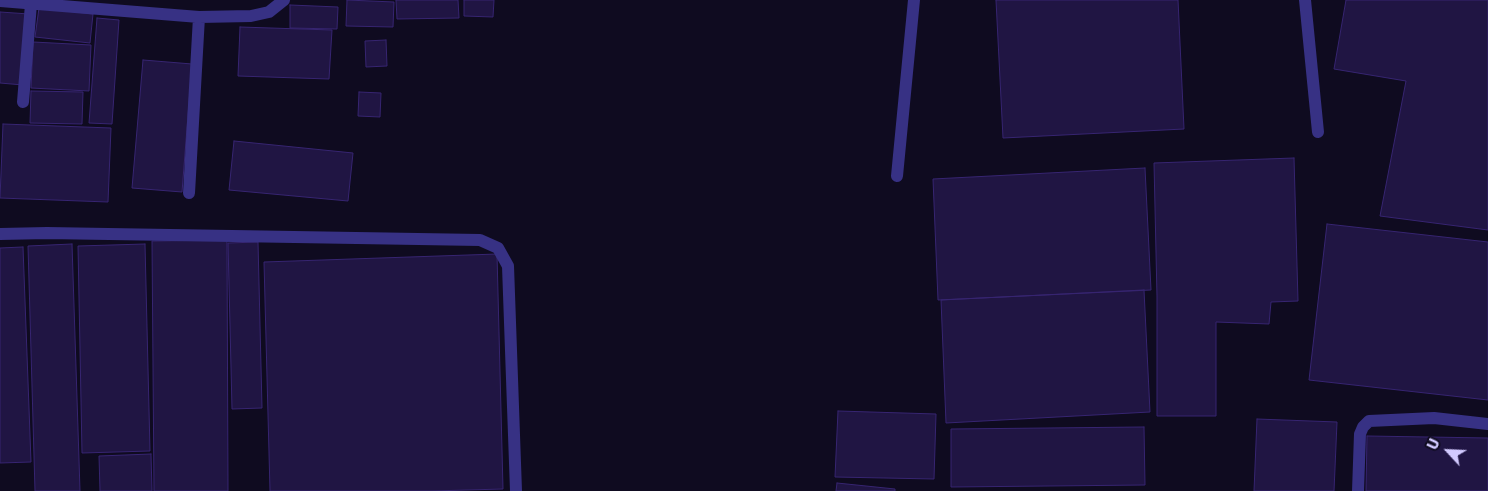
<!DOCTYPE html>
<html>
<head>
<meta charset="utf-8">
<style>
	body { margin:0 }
	#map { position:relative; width:1488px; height:491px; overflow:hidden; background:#0f0b20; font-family:Rubik,sans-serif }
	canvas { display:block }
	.north { position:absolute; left:1423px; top:426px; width:50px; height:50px; -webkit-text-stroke:4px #0f0b20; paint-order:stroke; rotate:295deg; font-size:14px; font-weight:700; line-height:20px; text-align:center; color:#d2caff }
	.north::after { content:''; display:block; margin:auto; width:18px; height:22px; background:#d2caff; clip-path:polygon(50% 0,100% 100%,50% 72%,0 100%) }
</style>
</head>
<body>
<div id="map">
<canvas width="1488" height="491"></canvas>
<div class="north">U</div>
</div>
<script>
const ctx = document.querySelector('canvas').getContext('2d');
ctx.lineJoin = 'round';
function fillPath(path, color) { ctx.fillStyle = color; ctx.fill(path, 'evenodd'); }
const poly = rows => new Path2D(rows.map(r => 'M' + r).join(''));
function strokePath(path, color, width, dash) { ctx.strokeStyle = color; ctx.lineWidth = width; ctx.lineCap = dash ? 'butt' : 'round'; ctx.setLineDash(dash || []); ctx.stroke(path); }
const building = poly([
	[347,0,394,2,393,27,346,26,347,0],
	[396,0,458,0,459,18,397,19,396,0],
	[464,0,494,0,493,17,464,16,464,0],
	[996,0,1178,0,1184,129,1003,138,996,0],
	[1346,0,1488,0,1488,230,1380,216,1406,81,1334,69,1346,0],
	[290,5,338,7,337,29,290,28,290,5],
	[39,8,93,14,90,43,35,37,39,8],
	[0,12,29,14,23,85,0,83,0,12],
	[97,18,119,20,112,124,89,123,97,18],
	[240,27,332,30,329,79,238,76,240,27],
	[386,40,387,66,366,67,365,41,386,40],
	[33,42,91,45,89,91,31,88,33,42],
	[143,60,192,64,182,192,132,188,143,60],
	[31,91,83,92,82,124,30,123,31,91],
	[359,92,381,93,380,117,358,116,359,92],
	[3,124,111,128,108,202,0,198,3,124],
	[234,141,353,153,348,201,229,190,234,141],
	[1294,158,1298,301,1271,302,1269,324,1216,322,1216,416,1157,416,1157,297,1154,163,1294,158],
	[1145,168,1151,290,938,300,933,179,1145,168],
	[1327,224,1488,242,1488,400,1309,380,1327,224],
	[227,240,228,491,154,491,152,241,227,240],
	[258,242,262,408,232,409,228,243,258,242],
	[72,244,80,491,35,491,28,246,72,244],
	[145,244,150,451,82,453,78,246,145,244],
	[23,247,31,462,0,463,0,248,23,247],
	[497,254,503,489,431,491,270,491,264,262,497,254],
	[1144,290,1150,412,946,423,941,300,1144,290],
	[838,411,936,414,934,479,835,477,838,411],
	[1257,419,1337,422,1334,491,1254,491,1257,419],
	[1144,427,1145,485,951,487,951,429,1144,427],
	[1367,436,1488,438,1488,491,1366,491,1367,436],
	[151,454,152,491,100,491,99,456,151,454],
	[837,483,895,489,895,491,836,491,837,483]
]);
fillPath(building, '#201543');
strokePath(building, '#372571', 1);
strokePath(poly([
	[1305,0,1318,132],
	[0,1,199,17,251,16,269,12,284,0],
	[23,102,31,4],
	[897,176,914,0],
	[189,193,199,17],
	[0,234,47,233,480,240,498,248,508,266,516,491],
	[1358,491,1360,434,1363,427,1369,421,1434,418,1488,424]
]), '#373184', 12);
</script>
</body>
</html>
